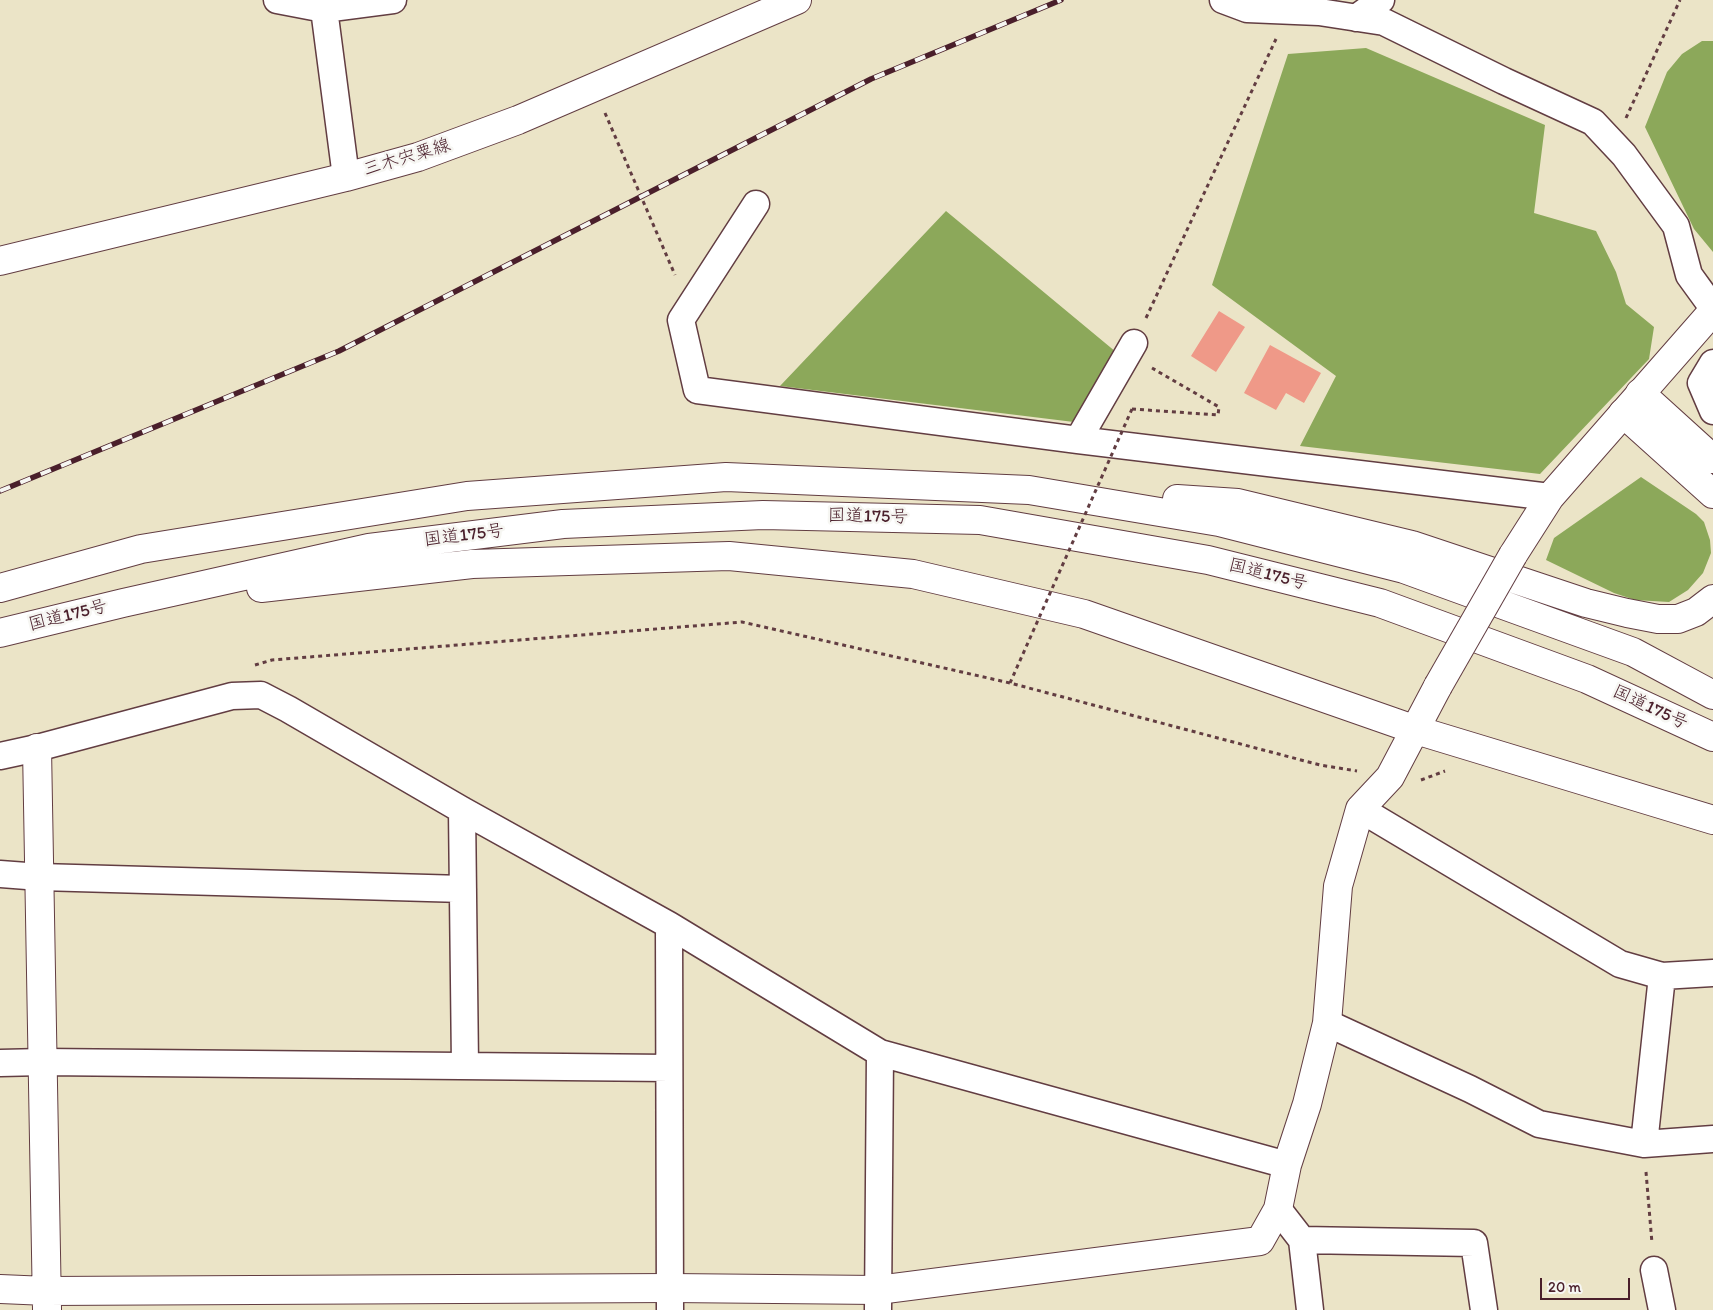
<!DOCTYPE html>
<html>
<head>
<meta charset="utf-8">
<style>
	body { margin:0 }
	#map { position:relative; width:1713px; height:1310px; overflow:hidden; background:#ebe4c7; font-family:Itim,sans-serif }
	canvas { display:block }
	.scale { position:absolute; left:1540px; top:1278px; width:90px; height:22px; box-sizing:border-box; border:2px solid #4a1f2b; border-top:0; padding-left:6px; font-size:15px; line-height:18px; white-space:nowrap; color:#4a1f2b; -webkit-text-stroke:4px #f6f6f2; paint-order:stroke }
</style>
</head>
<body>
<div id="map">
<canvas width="1713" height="1310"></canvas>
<div class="scale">20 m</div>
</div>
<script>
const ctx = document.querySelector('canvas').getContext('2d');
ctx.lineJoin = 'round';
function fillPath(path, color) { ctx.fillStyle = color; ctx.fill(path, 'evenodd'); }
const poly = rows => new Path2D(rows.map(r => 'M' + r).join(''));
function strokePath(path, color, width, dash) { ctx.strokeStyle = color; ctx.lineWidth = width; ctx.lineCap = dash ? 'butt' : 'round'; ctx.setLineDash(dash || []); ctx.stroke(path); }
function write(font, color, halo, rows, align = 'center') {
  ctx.font = font + ' Itim,"Klee One",sans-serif'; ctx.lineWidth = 5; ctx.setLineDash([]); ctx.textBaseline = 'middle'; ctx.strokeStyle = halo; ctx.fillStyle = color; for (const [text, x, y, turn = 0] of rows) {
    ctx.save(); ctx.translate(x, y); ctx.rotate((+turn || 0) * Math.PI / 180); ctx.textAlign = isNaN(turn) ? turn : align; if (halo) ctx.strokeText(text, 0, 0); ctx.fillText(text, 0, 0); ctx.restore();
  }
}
fillPath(poly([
	[1702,41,1713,41,1713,252,1694,229,1645,127,1667,72,1682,54],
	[1366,48,1545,125,1534,213,1596,231,1616,272,1626,304,1654,327,1649,359,1540,474,1300,446,1336,376,1212,285,1288,54],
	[946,211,1122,357,1082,423,780,386],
	[1641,477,1696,514,1704,522,1710,540,1711,553,1703,573,1688,590,1669,602,1635,600,1614,593,1546,560,1554,538]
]), '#8ca85a');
fillPath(poly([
	[1219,311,1245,327,1216,372,1191,356],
	[1270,345,1321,373,1304,403,1286,393,1276,410,1244,393]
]), '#ef9988');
const minor = poly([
	[277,0,324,9,393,0],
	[1223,0,1247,9,1319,12,1384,22,1504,81,1593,122,1624,155,1676,226,1689,275,1713,308],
	[324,9,346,177],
	[1356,18,1381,0],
	[756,204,681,320,697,390,1078,440,1550,497],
	[1713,363,1701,383,1713,411],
	[1078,440,1134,343],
	[0,756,37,748,232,696,261,695,288,709,462,810,669,925,880,1053,1287,1165],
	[1360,809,1620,964,1662,976,1713,973],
	[462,810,465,1066],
	[0,874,40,877,463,889],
	[669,925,670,1310],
	[1327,1023,1470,1089,1539,1124,1644,1144,1713,1139],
	[0,1063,43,1062,669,1068],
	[1644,1144,1662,976],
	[1278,1209,1302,1240,1310,1310],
	[1302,1240,1474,1243,1484,1310],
	[1654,1270,1662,1310],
	[878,1310,880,1053]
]);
const tertiary = poly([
	[1513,555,1550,497,1713,311],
	[37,748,47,1309],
	[0,1289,47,1291,671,1288,878,1290,1260,1241,1278,1209,1287,1165,1307,1104,1327,1023,1338,886,1360,809,1390,777,1438,686]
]);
const primary = poly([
	[0,261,346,177,418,157,518,120,797,0]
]);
const trunk = poly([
	[1640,393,1713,459],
	[1623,413,1713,494],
	[1177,499,1238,503,1412,545,1586,603,1627,613,1658,619,1678,619,1696,612,1713,599],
	[0,588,141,549,467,496,726,477,1029,490,1219,522,1404,569,1633,652,1713,695],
	[261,588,472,564,729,556,913,574,1084,614,1416,730,1713,820],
	[0,633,123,603,369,548,563,524,763,515,980,520,1208,560,1380,603,1587,679,1713,737]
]);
strokePath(minor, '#623d42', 29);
strokePath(tertiary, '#623d42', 30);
strokePath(primary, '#623d42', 30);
strokePath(trunk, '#623d42', 30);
strokePath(poly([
	[605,113,675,275],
	[1626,118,1680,0],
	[1146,318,1276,39],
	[1132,409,1218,415,1219,407,1152,368],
	[255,665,272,660,742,622,1010,683,1320,765,1357,771],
	[1421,780,1445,771],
	[1646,1172,1652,1243]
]), '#623d42', 3, [4, 4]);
strokePath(minor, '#fff', 26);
strokePath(tertiary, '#fff', 28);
strokePath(primary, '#fff', 28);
strokePath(trunk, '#fff', 28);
const rail = poly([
	[0,491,339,351,871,79,1061,0]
]);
strokePath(rail, '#4a1f2b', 5.5);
strokePath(rail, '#f6f6f2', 4, [11]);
const tertiaryBridge = poly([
	[1438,686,1513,555]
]);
strokePath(tertiaryBridge, '#623d42', 30, []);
strokePath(poly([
	[1010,683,1132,409]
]), '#623d42', 3, [4, 4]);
strokePath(tertiaryBridge, '#fff', 28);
write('18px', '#4a1f2b', '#f6f6f2', [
	["三木宍粟線",407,158,-17],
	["国道175号",868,517,1],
	["国道175号",464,536,-7],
	["国道175号",1268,575,14],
	["国道175号",68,616,-14],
	["国道175号",1650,708,25]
]);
</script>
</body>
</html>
